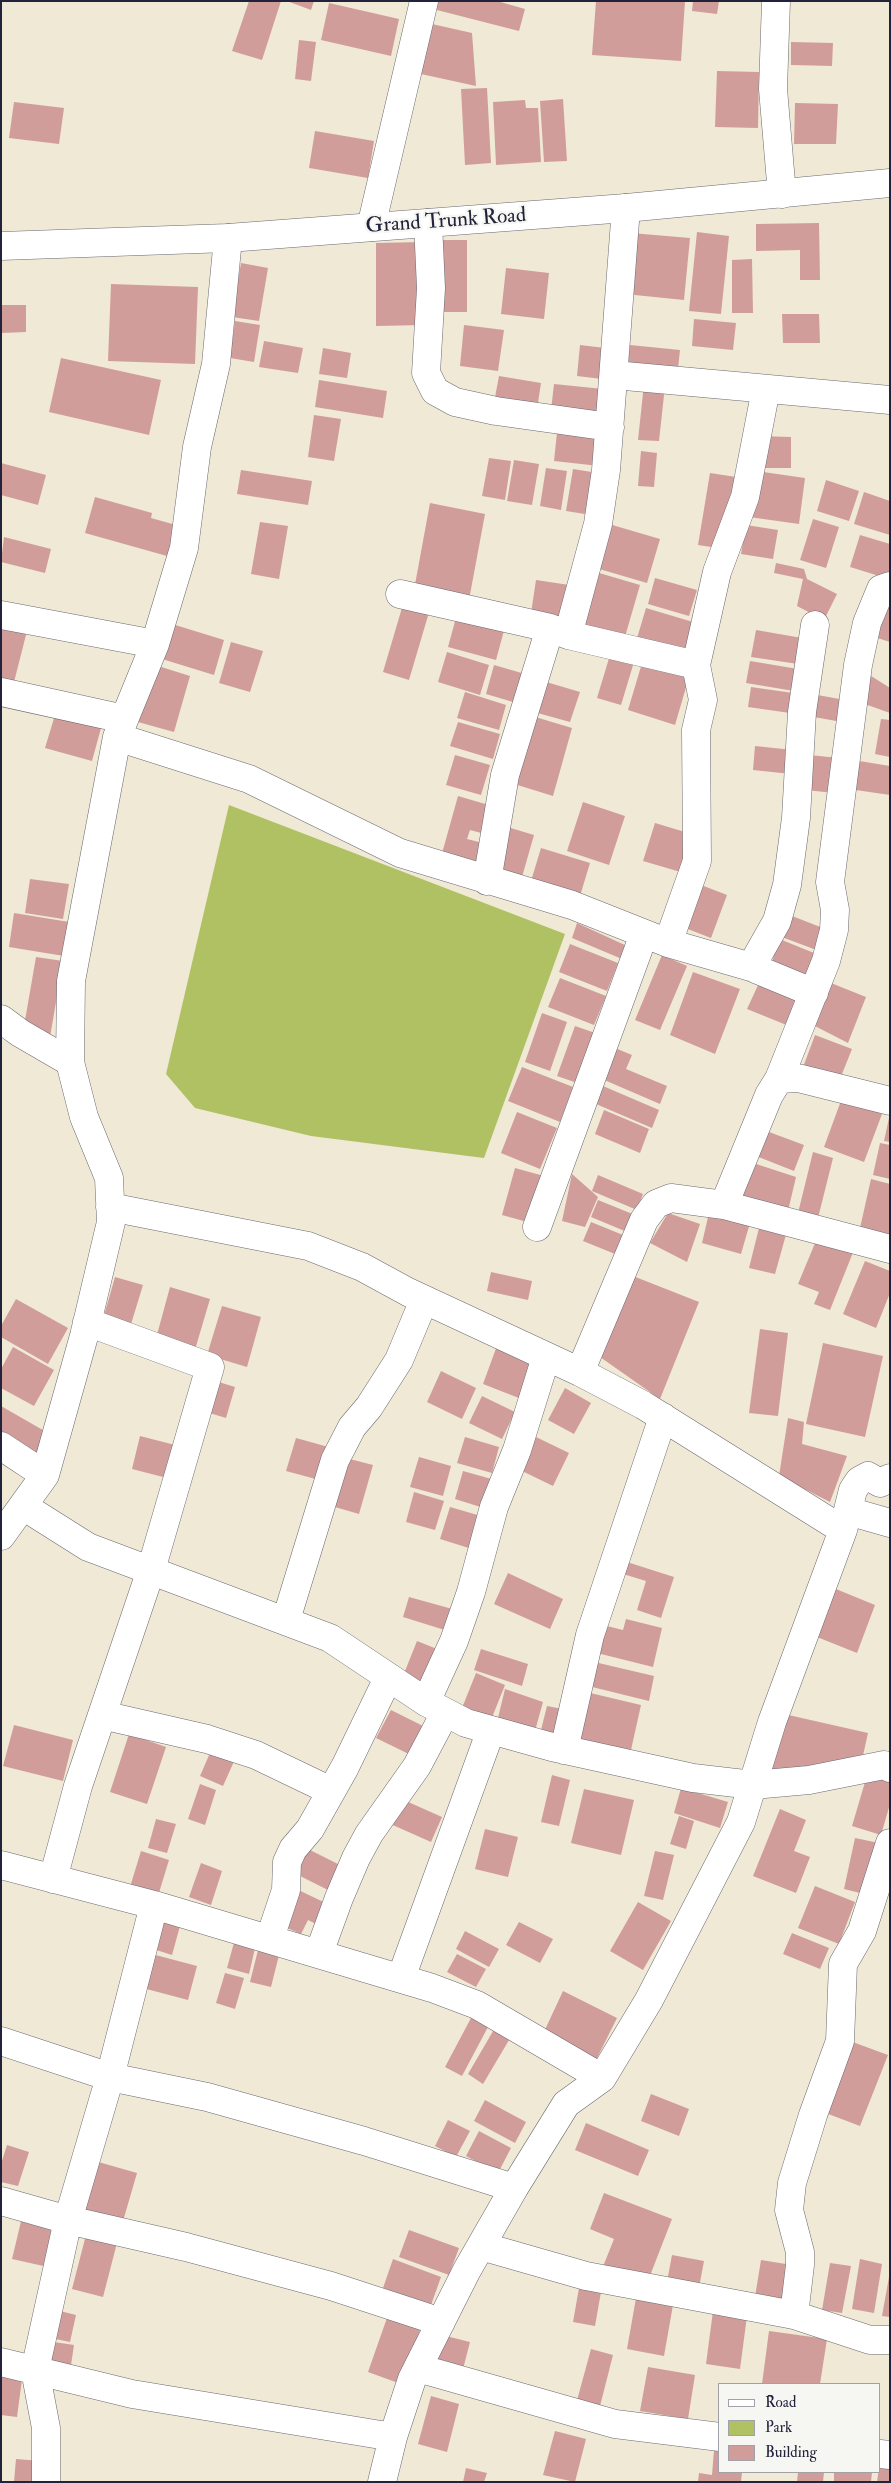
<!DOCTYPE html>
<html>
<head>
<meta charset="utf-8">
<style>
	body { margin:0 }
	#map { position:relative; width:891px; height:2483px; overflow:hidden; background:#f0e9d5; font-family:"IM FELL Double Pica",serif }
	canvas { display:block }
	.frame { position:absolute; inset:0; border:2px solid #22223b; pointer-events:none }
	.legend { position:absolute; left:718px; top:2383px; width:162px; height:90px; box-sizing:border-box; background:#f6f6f2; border:1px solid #a1a1a9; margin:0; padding:6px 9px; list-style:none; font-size:15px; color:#22223b }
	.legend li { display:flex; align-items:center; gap:10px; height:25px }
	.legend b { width:25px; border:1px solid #a1a1a9 }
</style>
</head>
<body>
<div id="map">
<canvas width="891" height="2483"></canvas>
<div class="frame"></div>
<ul class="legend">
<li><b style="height:6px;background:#fff"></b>Road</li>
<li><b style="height:14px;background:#b0c164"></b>Park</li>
<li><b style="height:14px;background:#d19d9a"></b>Building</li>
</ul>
</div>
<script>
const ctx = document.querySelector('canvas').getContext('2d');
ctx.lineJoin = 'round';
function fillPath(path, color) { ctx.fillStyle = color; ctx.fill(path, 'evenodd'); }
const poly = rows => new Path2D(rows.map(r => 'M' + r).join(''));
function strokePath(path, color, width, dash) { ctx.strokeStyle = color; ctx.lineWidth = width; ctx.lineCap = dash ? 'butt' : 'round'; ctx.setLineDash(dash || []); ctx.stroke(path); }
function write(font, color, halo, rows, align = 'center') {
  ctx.font = font + ' "IM FELL Double Pica",serif'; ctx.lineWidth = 4.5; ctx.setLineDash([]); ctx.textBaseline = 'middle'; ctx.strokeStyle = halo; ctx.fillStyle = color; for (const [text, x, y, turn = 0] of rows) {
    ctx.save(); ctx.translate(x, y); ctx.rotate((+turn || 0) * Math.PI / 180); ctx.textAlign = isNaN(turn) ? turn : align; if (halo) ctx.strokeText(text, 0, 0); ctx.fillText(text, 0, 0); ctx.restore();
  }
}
fillPath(poly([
	[229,805,565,934,484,1158,311,1136,195,1108,166,1074]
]), '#b0c164');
fillPath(poly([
	[249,1,281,1,262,60,232,51],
	[287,1,314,1,311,10],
	[435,1,497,1,525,9,519,31,433,9],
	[596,1,685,1,681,61,592,55],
	[693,1,719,1,717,14,692,11],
	[329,3,399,19,391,56,321,40],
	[432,24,472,33,476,86,421,74],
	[299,40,316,42,311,81,295,79],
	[791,42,833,43,832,66,791,65],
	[717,71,759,72,758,128,715,127],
	[487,88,491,163,465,165,461,89],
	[563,99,567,161,544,162,540,101],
	[525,100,526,108,538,108,541,162,496,165,493,102],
	[14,102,64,108,59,144,9,138],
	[795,103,838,104,836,144,794,144],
	[315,131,374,141,368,178,309,168],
	[819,223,820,280,800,280,800,250,756,251,756,224],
	[697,232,729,236,721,314,689,311],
	[631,233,690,238,684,300,625,294],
	[428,240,467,240,467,312,428,312],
	[422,242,422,325,376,326,376,243],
	[752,259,753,313,732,313,732,260],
	[241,263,268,268,259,321,232,317],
	[506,268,549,273,544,319,501,314],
	[111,284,198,287,195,364,108,361],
	[1,305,26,305,26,332,1,333],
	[782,314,819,314,820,343,783,343],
	[694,319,736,323,733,350,692,346],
	[235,321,260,325,254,362,230,358],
	[464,325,504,330,498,371,460,366],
	[264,341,303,348,298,373,259,367],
	[580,345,605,348,602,379,577,376],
	[630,345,680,350,677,378,627,373],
	[323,348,351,353,347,378,319,374],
	[61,358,161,380,149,435,49,412],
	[499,376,541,383,536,416,493,408],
	[319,380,387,391,383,418,315,407],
	[554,384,603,389,599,424,550,419],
	[644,384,665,386,659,441,638,440],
	[314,415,341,419,334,461,308,457],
	[558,423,603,428,599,466,554,461],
	[758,436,791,437,791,468,757,468],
	[641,451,657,453,654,487,638,486],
	[489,458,511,461,505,500,482,496],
	[514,460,539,464,532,505,507,501],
	[1,463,46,475,38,505,1,495],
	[546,468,567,471,561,510,540,506],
	[573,469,598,473,591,515,566,511],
	[241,470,312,481,308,505,237,494],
	[756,471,805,478,799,524,749,517],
	[710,473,736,477,724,549,698,545],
	[826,480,859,491,849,521,817,511],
	[864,492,890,501,890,535,854,524],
	[95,497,152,513,151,518,176,525,167,556,85,533],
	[430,503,485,514,469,600,414,590],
	[813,519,839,527,826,568,800,560],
	[260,522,288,526,279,579,251,574],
	[602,522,660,539,647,583,589,566],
	[746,525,778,530,773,559,741,554],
	[860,535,890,544,889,579,850,567],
	[4,537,51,549,45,573,1,562],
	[776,563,804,569,807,579,837,594,824,620,797,606,803,579,774,573],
	[589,570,640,585,622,647,571,632],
	[655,578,697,590,689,616,648,604],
	[536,580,576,586,571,619,531,613],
	[890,597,890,642,868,635],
	[404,601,430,609,409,680,383,672],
	[646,608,693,622,683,659,635,645],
	[457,614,505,627,496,660,448,647],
	[1,624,27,631,13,686,1,683],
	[172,624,224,640,214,675,162,659],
	[756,630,802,638,798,664,751,657],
	[231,642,263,651,250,692,219,683],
	[447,652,489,665,480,695,438,682],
	[610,655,634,662,621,705,597,698],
	[750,661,798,669,794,691,746,683],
	[642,663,689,677,675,725,628,710],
	[155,665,190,676,174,732,138,722],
	[494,665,532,676,523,705,486,694],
	[868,674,890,688,890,713,859,702],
	[543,681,580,692,570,722,534,712],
	[751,687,793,693,790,713,748,707],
	[465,692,506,705,499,730,457,718],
	[812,694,845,700,842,722,808,716],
	[55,715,101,728,92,761,45,748],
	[532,716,572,728,553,796,511,783],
	[881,719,890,720,890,757,875,754],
	[458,722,500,734,493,759,450,746],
	[755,746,793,750,791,774,753,770],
	[455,755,490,765,481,795,446,785],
	[810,755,838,758,834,793,806,790],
	[847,759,890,766,890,795,842,788],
	[458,796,492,806,485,834,470,830,467,839,483,843,477,867,441,857],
	[583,802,625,816,609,865,567,851],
	[655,823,695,835,684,873,643,861],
	[504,826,534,835,522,877,491,868],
	[541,848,590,863,580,896,531,881],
	[30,879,69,884,63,919,25,913],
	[696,883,727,895,711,938,680,926],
	[14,913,69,922,64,956,9,947],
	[787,914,828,930,819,951,779,936],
	[577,923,627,946,622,959,572,938],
	[777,938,819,955,805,987,772,964],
	[570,944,618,963,607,991,559,972],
	[662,955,687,966,660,1030,635,1020],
	[36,957,63,961,50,1037,23,1032],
	[693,972,740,989,715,1054,670,1035],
	[560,978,606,996,594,1025,548,1007],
	[826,981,866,997,848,1043,811,1024],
	[759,983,802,996,789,1026,747,1009],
	[542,1013,567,1022,550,1071,525,1062],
	[575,1026,601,1035,583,1085,557,1076],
	[815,1035,852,1049,838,1084,802,1070],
	[615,1048,632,1055,626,1069,667,1086,660,1104,602,1079],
	[522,1067,573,1087,560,1122,508,1101],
	[603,1086,659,1110,652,1128,596,1104],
	[842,1098,882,1114,864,1162,824,1147],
	[604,1110,649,1129,640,1153,595,1134],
	[517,1112,557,1128,540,1169,501,1153],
	[889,1118,890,1118,890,1142,884,1141],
	[761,1129,804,1145,794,1171,751,1154],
	[880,1143,890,1145,890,1179,873,1175],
	[813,1152,833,1158,818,1218,798,1213],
	[750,1162,796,1177,788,1211,740,1196],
	[515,1168,544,1176,531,1223,502,1215],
	[572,1174,598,1197,585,1227,562,1221],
	[598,1175,643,1194,637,1210,592,1191],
	[871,1179,890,1184,890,1235,860,1228],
	[598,1200,635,1215,627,1232,591,1217],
	[668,1213,700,1224,687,1262,650,1243],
	[709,1213,750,1223,741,1254,702,1243],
	[591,1222,623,1235,615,1254,583,1241],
	[760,1224,787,1231,775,1274,749,1268],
	[818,1236,854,1250,830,1310,814,1304,819,1292,798,1284],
	[865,1261,890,1271,890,1293,876,1328,843,1314],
	[491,1272,532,1281,528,1300,487,1291],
	[633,1276,699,1302,660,1399,600,1357],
	[115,1277,143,1285,128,1334,101,1326],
	[170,1287,210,1299,194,1353,155,1342],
	[16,1299,68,1328,48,1364,1,1337,1,1326],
	[222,1306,261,1317,247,1367,207,1355],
	[760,1329,788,1333,778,1416,749,1413],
	[498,1343,539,1358,524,1400,483,1384],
	[823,1343,883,1356,865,1437,806,1424],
	[13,1347,54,1370,34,1406,1,1388,1,1369],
	[441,1371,476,1388,462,1419,427,1402],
	[212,1380,235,1387,226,1418,203,1411],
	[565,1388,591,1403,574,1434,548,1420],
	[482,1396,515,1412,502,1439,469,1423],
	[1,1406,48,1433,36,1454,1,1435],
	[788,1418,804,1422,802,1444,847,1456,830,1502,779,1476],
	[140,1436,175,1445,167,1478,132,1469],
	[465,1437,499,1447,492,1473,457,1463],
	[536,1437,569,1453,553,1486,520,1470],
	[296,1438,332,1448,323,1481,286,1471],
	[342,1457,373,1465,359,1514,328,1505],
	[419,1457,451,1466,443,1496,410,1487],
	[463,1471,495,1480,487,1509,455,1499],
	[414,1492,444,1501,435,1530,406,1522],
	[450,1507,481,1516,472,1549,440,1539],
	[627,1562,674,1577,661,1618,637,1610,646,1581,623,1574],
	[508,1573,563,1599,550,1629,494,1604],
	[831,1587,875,1605,857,1653,812,1635],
	[409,1597,456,1610,451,1632,403,1617],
	[626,1619,662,1628,653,1667,593,1652,599,1624,623,1630],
	[417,1641,442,1651,426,1691,401,1681],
	[481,1649,528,1664,522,1686,474,1670],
	[590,1661,654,1676,649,1701,584,1685],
	[476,1673,505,1685,489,1725,460,1713],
	[505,1689,543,1702,533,1738,496,1726],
	[586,1692,641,1705,629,1759,573,1746],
	[547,1706,568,1710,560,1745,539,1738],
	[391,1710,433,1731,419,1759,376,1738],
	[784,1714,868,1733,862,1760,763,1781],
	[14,1725,73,1740,63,1781,3,1766],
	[129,1734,166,1747,147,1804,110,1792],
	[213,1746,236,1757,223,1786,200,1776],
	[868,1772,890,1778,890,1804,881,1835,852,1826],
	[552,1775,570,1780,559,1826,541,1822],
	[200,1784,216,1790,205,1825,188,1819],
	[681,1788,728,1802,720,1828,674,1813],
	[584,1789,634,1800,621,1855,571,1843],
	[397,1797,442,1817,431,1842,386,1822],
	[780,1809,806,1820,794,1851,810,1857,796,1893,753,1876],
	[679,1816,694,1821,686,1849,670,1844],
	[156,1819,176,1824,167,1853,148,1848],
	[485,1829,518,1837,508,1877,475,1869],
	[855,1838,879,1843,868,1895,844,1889],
	[306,1848,348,1869,336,1894,294,1873],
	[141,1851,169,1860,158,1896,130,1887],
	[655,1851,674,1855,663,1900,644,1896],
	[201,1863,222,1871,211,1905,189,1897],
	[815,1886,855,1902,839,1944,798,1928],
	[292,1887,332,1906,322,1927,308,1920,301,1934,276,1923],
	[638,1902,671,1921,643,1970,610,1951],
	[159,1919,180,1926,172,1955,150,1948],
	[519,1922,553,1939,540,1963,506,1945],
	[465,1931,499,1949,489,1967,456,1949],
	[792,1933,829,1948,820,1969,783,1954],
	[235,1939,256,1944,249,1974,227,1968],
	[258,1950,279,1955,271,1987,250,1982],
	[148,1953,197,1966,188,2000,139,1987],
	[457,1954,486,1969,476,1987,447,1972],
	[225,1973,244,1978,235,2009,216,2003],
	[563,1991,617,2018,596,2060,543,2034],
	[471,2018,488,2027,462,2076,445,2067],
	[496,2026,512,2035,483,2084,468,2074],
	[850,2041,888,2055,860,2126,823,2112],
	[651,2094,689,2109,679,2136,641,2121],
	[485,2100,526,2122,515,2143,474,2121],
	[448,2120,470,2131,456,2157,435,2146],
	[586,2123,649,2150,638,2176,575,2150],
	[479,2131,511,2148,498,2173,466,2156],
	[7,2145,29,2152,18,2186,1,2182,1,2164],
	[95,2161,137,2173,121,2228,80,2217],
	[604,2193,672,2219,646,2286,602,2269,614,2239,590,2229],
	[23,2213,59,2222,48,2267,12,2259],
	[409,2230,459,2248,449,2275,399,2257],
	[87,2231,118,2239,103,2297,72,2289],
	[672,2255,704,2261,698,2293,666,2287],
	[393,2259,441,2277,431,2305,383,2288],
	[860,2259,882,2264,874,2313,852,2309],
	[761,2260,792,2265,785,2309,754,2303],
	[830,2263,851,2266,842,2313,822,2310],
	[889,2277,890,2277,890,2317,882,2316],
	[579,2288,601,2292,595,2326,573,2322],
	[636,2298,673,2305,664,2356,627,2349],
	[52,2309,76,2315,70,2342,46,2337],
	[713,2311,747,2316,740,2369,706,2364],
	[388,2315,421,2327,401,2384,368,2372],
	[769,2331,827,2339,820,2384,762,2384],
	[442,2335,470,2342,462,2373,434,2365],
	[47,2341,74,2345,71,2365,43,2360],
	[591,2349,613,2355,599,2410,576,2404],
	[648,2367,695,2375,688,2419,640,2411],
	[23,2372,17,2417,1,2415,1,2375],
	[431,2396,459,2404,447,2452,418,2444],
	[555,2431,586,2439,575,2482,543,2475],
	[714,2450,720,2450,720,2472,742,2472,741,2482,698,2482,699,2473,712,2475],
	[16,2459,41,2461,39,2482,14,2482],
	[880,2460,890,2461,890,2482,877,2482],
	[466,2468,487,2473,484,2482,463,2482],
	[798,2472,824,2472,823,2482,797,2482],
	[834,2472,872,2472,871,2482,834,2482]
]), '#d19d9a');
const minor = poly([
	[776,1,773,89,782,194],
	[428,223,431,288,426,373,435,391,455,402,496,411,610,427],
	[371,227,424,1],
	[614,375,890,400],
	[400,594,550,628,568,635,696,665],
	[1,615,155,644],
	[568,635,598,524,606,470,626,208],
	[1,692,124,719],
	[117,737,249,779,400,853,572,905,668,943,751,967,814,993],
	[487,881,505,775,550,628],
	[668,943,697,861,696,730,703,700,696,665,717,572,745,497,766,389],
	[751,967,777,921,787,885,796,818,802,712,815,625],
	[1,1019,20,1033,70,1062],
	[779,1079,826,961,834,930,835,910,830,882,858,665,867,623,881,589,890,586],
	[724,1205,769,1095,779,1079,798,1078,890,1101],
	[110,1207,308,1246,362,1267,408,1292,580,1372,643,1405,843,1530],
	[537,1227,644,934],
	[580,1372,644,1220,656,1204,671,1198,724,1205,890,1249],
	[1,1446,45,1475],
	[23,1506,88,1547,330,1638,426,1702,466,1723,552,1747,693,1778,753,1785,809,1780,884,1765,890,1768],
	[848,1511,890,1523],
	[1,1536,45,1475,84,1336,111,1222,109,1178,84,1117,70,1062,71,981,117,737,155,644,184,548,197,447,216,364,228,238],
	[286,1620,335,1460,352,1427,369,1407,399,1360,424,1300],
	[426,1702,454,1641,471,1592,494,1507,517,1450,546,1357],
	[102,1715,207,1739,256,1755,331,1791],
	[564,1750,590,1635,663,1417],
	[1,1865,154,1905,432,1988,477,2005,602,2078],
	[53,1879,78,1786,151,1570,210,1367,87,1322],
	[270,1938,286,1890,287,1862,293,1849,310,1829,345,1767,388,1678],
	[319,1953,339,1898,356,1858,369,1834,417,1766,445,1713],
	[401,1978,491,1730],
	[1,2041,110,2077,207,2097,364,2141,514,2188],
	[1,2201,68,2220,186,2247,331,2286,441,2322],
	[481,2246,586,2276,794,2315,870,2340,890,2340],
	[794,2315,800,2265,800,2252,789,2210,792,2183,813,2115,840,2041,843,1964,862,1931,890,1843],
	[1,2362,132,2394,393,2437],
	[418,2368,615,2424,720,2437],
	[880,2454,890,2455],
	[46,2482,46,2428,35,2370,68,2220,110,2077,154,1905],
	[382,2482,393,2437,412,2379,467,2270,514,2188,566,2104,602,2078,649,2000,741,1822,772,1722,843,1530,853,1490,859,1481,868,1476,880,1483,890,1478]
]);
const major = poly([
	[1,246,228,238,626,208,890,183]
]);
strokePath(minor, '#6a6871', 29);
strokePath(major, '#6a6871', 29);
strokePath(minor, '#fff', 28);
strokePath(major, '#fff', 28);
write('21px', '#22223b', '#f6f6f2', [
	["Grand Trunk Road",446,222,-4]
]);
</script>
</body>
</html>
